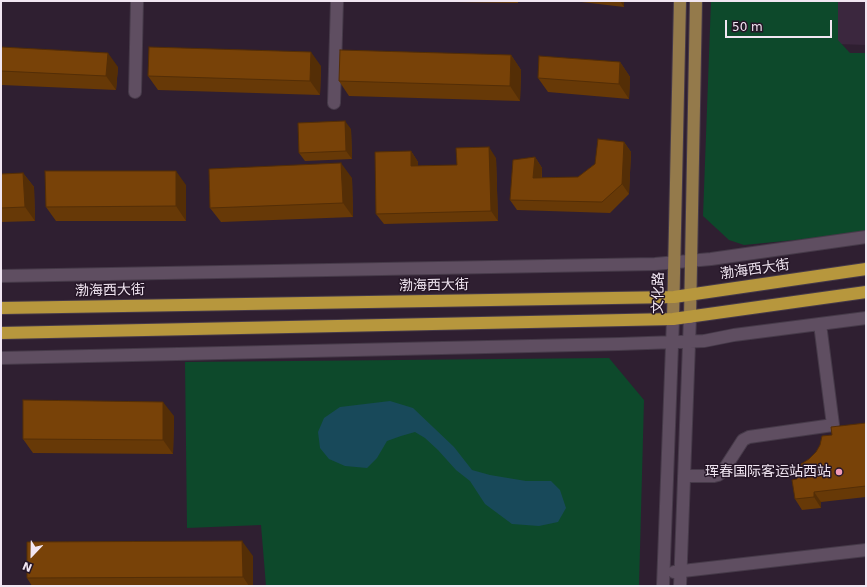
<!DOCTYPE html>
<html>
<head>
<meta charset="utf-8">
<style>
	body { margin:0 }
	#map { position:relative; width:867px; height:587px; overflow:hidden; background:#2f1f31; font-family:"DejaVu Sans",sans-serif }
	canvas { display:block }
	.frame { position:absolute; inset:0; border:2px solid #f1e6f2; pointer-events:none }
	.north { position:absolute; left:12px; top:535px; width:40px; height:40px; -webkit-text-stroke:3px #251627; paint-order:stroke; rotate:202deg; font-size:11px; font-weight:700; line-height:16px; text-align:center; color:#f1e6f2 }
	.north::after { content:''; display:block; margin:auto; width:14px; height:18px; background:#f1e6f2; clip-path:polygon(50% 0,100% 100%,50% 72%,0 100%) }
	.scale { position:absolute; left:725px; top:20px; width:107px; height:18px; box-sizing:border-box; border:2px solid #f1e6f2; border-top:0; padding-left:5px; font-size:12px; line-height:14px; white-space:nowrap; color:#f1e6f2; -webkit-text-stroke:3px #251627; paint-order:stroke }
</style>
</head>
<body>
<div id="map">
<canvas width="867" height="587"></canvas>
<div class="frame"></div>
<div class="north">N</div>
<div class="scale">50 m</div>
</div>
<script>
const ctx = document.querySelector('canvas').getContext('2d');
ctx.lineJoin = 'round';
function fillPath(path, color) { ctx.fillStyle = color; ctx.fill(path, 'evenodd'); }
const poly = rows => new Path2D(rows.map(r => 'M' + r).join(''));
function strokePath(path, color, width, dash) { ctx.strokeStyle = color; ctx.lineWidth = width; ctx.lineCap = dash ? 'butt' : 'round'; ctx.setLineDash(dash || []); ctx.stroke(path); }
function write(font, color, halo, rows, align = 'center') {
  ctx.font = font + ' "DejaVu Sans","Noto Sans SC",sans-serif'; ctx.lineWidth = 3; ctx.setLineDash([]); ctx.textBaseline = 'middle'; ctx.strokeStyle = halo; ctx.fillStyle = color; for (const [text, x, y, turn = 0] of rows) {
    ctx.save(); ctx.translate(x, y); ctx.rotate((+turn || 0) * Math.PI / 180); ctx.textAlign = isNaN(turn) ? turn : align; if (halo) ctx.strokeText(text, 0, 0); ctx.fillText(text, 0, 0); ctx.restore();
  }
}
fillPath(poly([
	[834,1,866,1,866,45,837,44]
]), '#3b273e');
fillPath(poly([
	[711,1,838,1,838,40,850,53,866,53,866,233,744,245,729,240,703,216],
	[609,358,644,400,639,586,266,586,261,525,187,528,185,362]
]), '#0d492b');
fillPath(poly([
	[390,401,413,408,454,447,472,470,490,475,526,481,551,481,560,490,566,508,558,522,539,526,512,524,485,504,470,481,456,470,438,450,425,438,415,432,401,436,387,441,377,458,367,468,345,466,329,459,320,448,318,432,324,418,340,407]
]), '#18495a');
const minor = poly([
	[135,92,137,1],
	[334,103,337,1],
	[1,276,655,264,711,259,866,237],
	[1,358,619,344,704,341,734,335,866,318],
	[684,476,714,476,718,475,723,471,743,440,749,437,833,425,820,324],
	[674,572,866,550],
	[663,586,673,319],
	[680,586,690,317]
]);
const major = poly([
	[690,317,696,1],
	[673,319,680,1]
]);
const highway = poly([
	[1,308,674,297,866,269],
	[1,333,673,319,866,292]
]);
strokePath(minor, '#463a49', 14);
strokePath(major, '#463a49', 14);
strokePath(highway, '#463a49', 14);
strokePath(minor, '#5f4e61', 12);
strokePath(major, '#947a4b', 12);
strokePath(highway, '#b7973d', 12);
fillPath(poly([
	[393,1,518,1,518,3],
	[573,1,624,1,624,7],
	[1,47,118,67,116,90,2,85,1,83],
	[511,55,521,70,520,101,349,96,339,81],
	[620,62,630,77,629,99,548,92,538,78],
	[321,66,320,95,158,90,148,76],
	[351,129,352,159,305,161,299,153],
	[624,142,631,152,629,194,610,213,517,210,510,200,535,157,542,168,542,178,578,177],
	[411,151,418,162,418,166,457,165,496,158,498,221,384,224,376,214],
	[23,173,34,187,35,221,1,222,1,174],
	[352,178,353,217,221,222,210,208],
	[186,185,186,221,56,221,46,207],
	[174,416,173,454,33,453,23,439],
	[866,423,866,497,821,502,821,508,802,510,795,499,797,479,809,459,832,435],
	[253,556,253,586,32,586,27,578]
]), '#673907');
fillPath(poly([
	[620,1,624,1,624,7],
	[311,52,321,66,320,95,310,81],
	[108,53,118,67,116,90,106,76],
	[511,55,521,70,520,101,510,86],
	[620,62,630,77,629,99,619,84],
	[345,121,351,129,352,159,346,151],
	[624,142,631,152,629,194,622,184],
	[489,147,496,158,498,221,491,211],
	[411,151,418,162,418,176,411,166],
	[535,157,542,168,541,188,533,178],
	[341,163,352,178,353,217,343,203],
	[176,171,186,185,186,221,176,206],
	[23,173,34,187,35,221,25,207],
	[163,402,174,416,173,454,163,440],
	[814,492,821,502,821,508,814,497],
	[242,541,253,556,253,586,249,586,243,577]
]), '#542e06');
const building = poly([
	[1,47,108,53,106,76,1,71,1,47],
	[149,47,311,52,310,81,148,76,149,47],
	[340,50,511,55,510,86,339,81,340,50],
	[539,56,620,62,619,84,538,78,539,56],
	[345,121,346,151,299,153,298,123,345,121],
	[598,139,624,142,622,184,602,202,510,200,513,160,535,157,533,178,578,177,595,164,598,139],
	[489,147,491,211,376,214,375,152,411,151,411,166,457,165,456,148,489,147],
	[341,163,343,203,210,208,209,169,341,163],
	[45,171,176,171,176,206,46,207,45,171],
	[23,173,25,207,1,208,1,174,23,173],
	[23,400,163,402,163,440,23,439,23,400],
	[866,423,866,486,814,492,814,497,795,499,792,480,797,479,796,473,802,472,801,464,809,459,816,452,820,445,822,436,832,435,831,427,866,423],
	[242,541,243,577,27,578,27,542,242,541]
]);
fillPath(building, '#784208');
strokePath(building, '#542e06', 1);
for (const [x, y, r, color] of [
	[839,472,4,"#f09ab7"]
]) { const dot = new Path2D(); dot.arc(x, y, r, 0, 2 * Math.PI); ctx.fillStyle = color; ctx.fill(dot); strokePath(dot, '#251627', 1.5); }
write('14px', '#f1e6f2', '#251627', [
	["渤海西大街",755,270,-8],
	["渤海西大街",434,286,-1],
	["渤海西大街",110,291,-1],
	["文化路",659,293,-89]
]);
write('14px', '#f1e6f2', '#251627', [
	["珲春国际客运站西站",831,472]
], 'right');
</script>
</body>
</html>
